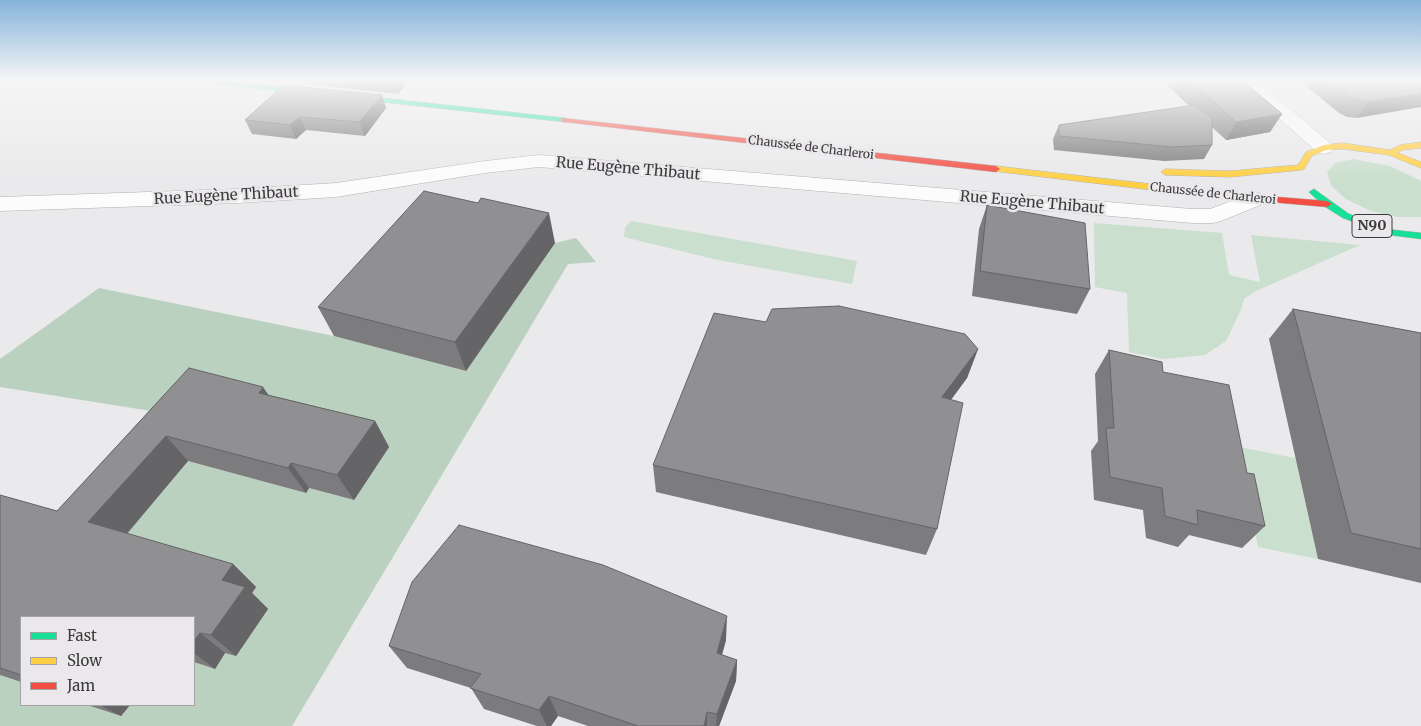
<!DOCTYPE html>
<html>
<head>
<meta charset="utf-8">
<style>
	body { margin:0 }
	#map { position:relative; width:1421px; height:726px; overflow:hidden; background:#eae9eb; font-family:Merriweather,serif }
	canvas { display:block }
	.legend { position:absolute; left:20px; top:616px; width:175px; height:90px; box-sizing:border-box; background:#ebe8ec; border:1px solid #a5a3a6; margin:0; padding:6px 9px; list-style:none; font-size:15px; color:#3c3b3c }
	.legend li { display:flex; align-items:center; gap:10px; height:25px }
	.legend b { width:25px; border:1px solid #a5a3a6 }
</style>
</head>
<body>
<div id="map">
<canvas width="1421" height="726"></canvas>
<ul class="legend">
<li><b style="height:6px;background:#16e098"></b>Fast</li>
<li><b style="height:6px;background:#ffcf43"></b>Slow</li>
<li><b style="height:6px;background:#f24e42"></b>Jam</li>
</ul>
</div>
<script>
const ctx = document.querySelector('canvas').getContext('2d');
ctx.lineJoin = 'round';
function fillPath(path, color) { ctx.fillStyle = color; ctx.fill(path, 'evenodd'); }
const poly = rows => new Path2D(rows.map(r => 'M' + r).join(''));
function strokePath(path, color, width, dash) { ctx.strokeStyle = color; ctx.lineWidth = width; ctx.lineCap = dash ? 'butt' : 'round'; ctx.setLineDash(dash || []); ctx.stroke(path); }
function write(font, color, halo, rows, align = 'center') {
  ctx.font = font + ' Merriweather,serif'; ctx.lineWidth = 5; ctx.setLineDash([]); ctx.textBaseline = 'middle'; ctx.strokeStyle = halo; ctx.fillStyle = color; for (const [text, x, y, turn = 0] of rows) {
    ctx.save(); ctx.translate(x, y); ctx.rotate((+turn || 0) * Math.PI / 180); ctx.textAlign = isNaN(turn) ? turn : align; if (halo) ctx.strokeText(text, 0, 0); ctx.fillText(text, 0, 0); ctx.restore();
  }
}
fillPath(poly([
	[1353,159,1390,166,1421,181,1421,217,1398,217,1371,211,1346,199,1338,192,1331,185,1327,172,1335,163],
	[631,221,857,261,852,284,718,260,624,237,625,227],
	[1094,223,1222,233,1229,275,1260,282,1251,235,1360,245,1256,291,1244,299,1241,310,1226,341,1205,355,1163,359,1129,352,1127,293,1095,287],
	[1239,447,1295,458,1318,559,1258,547]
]), '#cadfcd');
fillPath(poly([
	[576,238,596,262,568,264,292,726,0,726,0,675,21,682,21,705,87,705,121,716,130,705,194,705,194,662,215,669,246,602,255,587,116,546,188,461,306,493,309,488,353,500,189,417,0,387,0,359,99,288,334,336,466,371,555,243]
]), '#bbd1bf');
const street = poly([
	[1237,81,1258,81,1331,144,1334,148,1331,152,1324,154,1317,152,1237,81],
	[539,155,1192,209,1210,209,1255,192,1263,194,1266,199,1263,204,1221,221,1213,223,1192,223,539,167,485,173,336,197,238,203,0,211,0,197,238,189,336,183,485,161,539,155]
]);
const fast = poly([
	[202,81,230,81,565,118,569,120,565,122,206,83,202,81],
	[1314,189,1349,214,1394,230,1421,233,1421,239,1390,235,1343,218,1324,206,1311,194,1309,192,1314,189]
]);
const slow = poly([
	[1421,142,1421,148,1402,150,1398,153,1421,162,1421,168,1389,155,1343,149,1326,150,1312,156,1304,169,1301,170,1230,177,1165,175,1161,172,1165,169,1230,171,1298,165,1306,152,1324,145,1343,143,1390,150,1400,145,1421,142],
	[996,166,1228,193,1233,196,1228,199,993,171,993,167,996,166]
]);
const jam = poly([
	[562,118,996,166,1000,169,996,172,565,122,562,122,562,118],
	[1228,193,1327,201,1332,204,1327,207,1225,198,1223,196,1228,193]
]);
strokePath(street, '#b0afb0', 1);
strokePath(fast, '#b0afb0', 1);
strokePath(slow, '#b0afb0', 1);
strokePath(jam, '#b0afb0', 1);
fillPath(street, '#fcfcfc');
fillPath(fast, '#16e098');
fillPath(slow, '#ffcf43');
fillPath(jam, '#f24e42');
fillPath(poly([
	[304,81,408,81,398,94,306,84],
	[1163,81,1243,81,1282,114,1270,132,1226,140,1212,127,1212,145,1204,159,1164,161,1054,150,1053,139,1059,125,1189,106],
	[1300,81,1418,81,1357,118,1347,117,1339,113],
	[382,95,386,108,365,136,306,130,296,139,252,134,245,120],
	[987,205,1090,289,1077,314,972,296,979,229],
	[555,243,466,371,334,336,318,307],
	[1293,309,1421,333,1421,583,1318,559,1269,339],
	[978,349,967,378,951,400,937,529,926,555,656,492,653,465],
	[1109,350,1163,372,1247,473,1265,526,1242,548,1189,535,1178,547,1146,538,1143,510,1094,500,1091,451,1098,441,1095,374],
	[189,368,269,395,375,421,389,447,354,500,309,488,306,493,188,461,127,534,233,564,256,587,252,593,268,609,236,656,225,653,215,669,194,662,194,617,21,617,21,682,0,675,0,495,57,511],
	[726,640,722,655,737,660,736,681,719,726,588,726,558,716,551,726,537,726,484,709,471,688,407,668,389,646],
	[87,705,130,705,121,716]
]), '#7c7b7d');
fillPath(poly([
	[398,81,408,81,398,94,395,85],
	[1421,93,1421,107,1357,118,1368,102],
	[382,95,386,108,365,136,359,122],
	[1282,114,1270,132,1226,140,1236,122],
	[300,117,306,130,296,139,290,125],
	[549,213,555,243,466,371,455,342],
	[978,349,967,378,931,426,942,397],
	[263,387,281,413,259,393],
	[375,421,389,447,354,500,337,475],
	[166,436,188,461,116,546,88,522],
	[291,463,309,488,306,493,288,468],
	[233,564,256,587,252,593,268,609,236,656,211,635,222,580],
	[727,616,726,640,716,675,717,653],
	[200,633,225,653,215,669,194,653,194,641],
	[737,660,736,681,719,726,716,726,717,714],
	[549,696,558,716,551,726,547,726,539,710],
	[100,705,130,705,121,716],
	[707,712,707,726,704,726]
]), '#656466');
const building = poly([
	[359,81,398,81,395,85,359,81],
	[1191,81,1243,81,1282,114,1236,122,1191,81],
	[1329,81,1418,81,1421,83,1421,93,1368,102,1358,101,1349,97,1329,81],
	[284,85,382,95,359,122,300,117,290,125,245,120,284,85],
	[1195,105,1212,118,1212,145,1172,147,1059,136,1059,125,1195,105],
	[424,191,478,203,481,198,549,213,455,342,318,307,424,191],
	[987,205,1085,223,1090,289,980,271,987,205],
	[839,306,965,334,978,349,942,397,963,403,937,529,653,465,714,313,766,322,772,309,839,306],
	[1293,309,1421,333,1421,549,1351,533,1293,309],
	[1109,350,1162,362,1163,372,1229,385,1247,473,1254,474,1265,526,1197,510,1198,525,1165,516,1162,488,1110,477,1106,428,1114,428,1109,350],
	[189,368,263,387,259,393,375,421,337,475,291,463,288,468,166,436,88,522,233,564,222,580,245,587,211,635,200,633,194,641,194,617,21,617,21,675,0,668,0,495,57,511,189,368],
	[459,525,603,565,727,616,717,653,737,660,717,714,707,712,704,726,638,726,549,696,539,710,470,688,481,674,389,646,412,582,459,525]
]);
fillPath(building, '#908f91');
strokePath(building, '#656466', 1);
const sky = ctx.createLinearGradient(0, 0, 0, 183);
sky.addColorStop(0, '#85b3da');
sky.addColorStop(0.44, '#f6f5f6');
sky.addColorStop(1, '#f6f5f600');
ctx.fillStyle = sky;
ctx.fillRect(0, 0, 1421, 183);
write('12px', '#3c3b3c', '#ebe8ec', [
	["Chaussée de Charleroi",811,148,7],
	["Chaussée de Charleroi",1213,194,6]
]);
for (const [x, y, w] of [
	[1372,226,40]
]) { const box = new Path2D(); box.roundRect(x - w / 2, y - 11.5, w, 23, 4); ctx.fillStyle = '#ebe8ec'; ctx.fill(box); strokePath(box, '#3c3b3c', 1); }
write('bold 14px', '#3c3b3c', null, [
	["N90",1372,226]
]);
write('15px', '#3c3b3c', '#ebe8ec', [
	["Rue Eugène Thibaut",628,169,5],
	["Rue Eugène Thibaut",226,196,-3],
	["Rue Eugène Thibaut",1032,203,5]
]);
</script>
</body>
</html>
